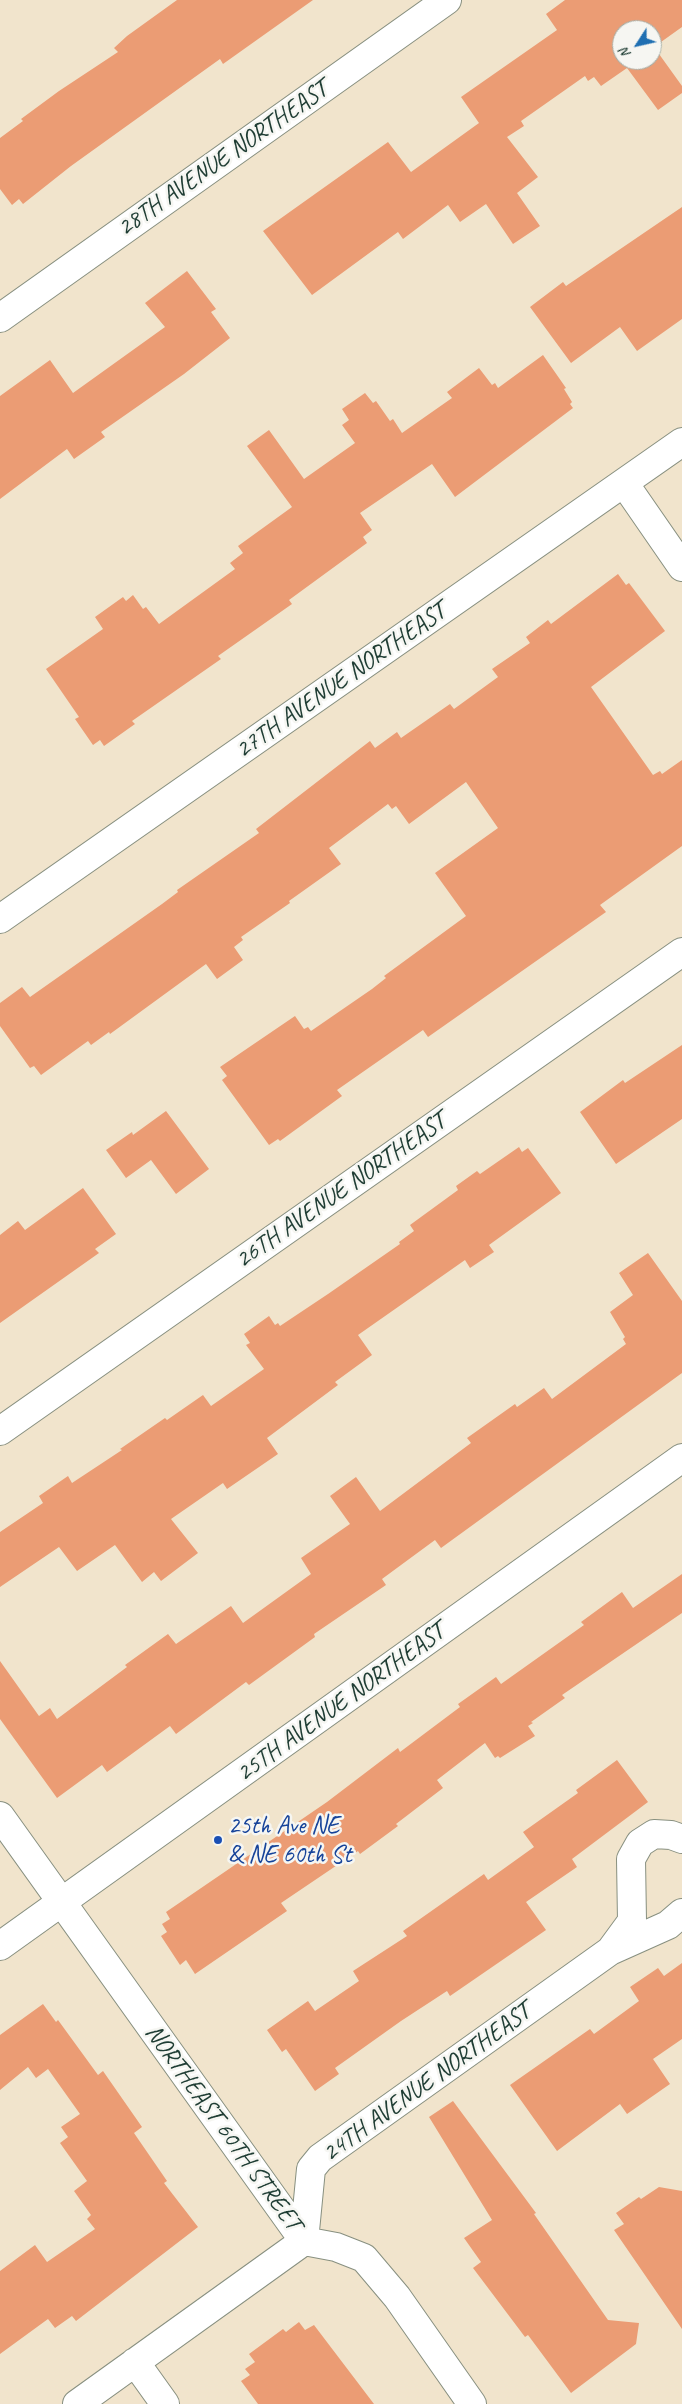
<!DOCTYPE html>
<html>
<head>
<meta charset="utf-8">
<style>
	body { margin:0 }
	#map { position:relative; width:682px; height:2404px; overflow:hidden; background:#f1e4cc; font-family:Caveat,sans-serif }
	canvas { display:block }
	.north { position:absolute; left:612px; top:20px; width:50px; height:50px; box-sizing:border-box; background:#f6f6f2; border:1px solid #a0aca6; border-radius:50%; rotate:235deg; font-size:14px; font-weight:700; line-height:20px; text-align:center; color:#1f3d34 }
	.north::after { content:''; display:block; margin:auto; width:18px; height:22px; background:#1f6fb2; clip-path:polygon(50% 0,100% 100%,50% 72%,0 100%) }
</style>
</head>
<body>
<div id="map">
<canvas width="682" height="2404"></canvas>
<div class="north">N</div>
</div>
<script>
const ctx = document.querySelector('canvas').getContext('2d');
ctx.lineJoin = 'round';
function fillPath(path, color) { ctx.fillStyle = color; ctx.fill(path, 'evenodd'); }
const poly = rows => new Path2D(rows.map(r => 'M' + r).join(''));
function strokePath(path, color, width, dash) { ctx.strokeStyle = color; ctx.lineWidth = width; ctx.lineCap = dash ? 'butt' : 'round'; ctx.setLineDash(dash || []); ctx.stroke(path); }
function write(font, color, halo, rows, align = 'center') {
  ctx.font = font + ' Caveat,sans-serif'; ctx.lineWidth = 5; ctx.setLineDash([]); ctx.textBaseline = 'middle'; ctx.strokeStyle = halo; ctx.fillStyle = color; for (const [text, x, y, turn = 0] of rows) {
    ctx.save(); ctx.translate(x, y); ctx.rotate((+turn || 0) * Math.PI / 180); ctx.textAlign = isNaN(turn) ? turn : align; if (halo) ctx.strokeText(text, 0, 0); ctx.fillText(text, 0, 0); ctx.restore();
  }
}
fillPath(poly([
	[177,0,313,0,223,64,220,59,71,166,23,204,19,199,12,205,0,189,0,138,23,121,21,119,59,91,118,52,114,48,127,36],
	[565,0,682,0,682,27,654,47,682,86,682,93,658,110,627,68,601,86,594,77,588,81,585,76,521,121,524,126,507,137,538,177,517,193,540,226,513,244,486,204,460,222,448,205,403,239,398,232,312,295,263,231,388,142,411,172,479,123,461,97,557,30,546,14],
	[622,30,652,30,652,60,622,60],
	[682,207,682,319,637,351,620,327,571,363,530,307,563,282,566,286],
	[187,271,216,309,211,312,230,338,184,374,101,432,105,437,74,459,67,449,0,499,0,396,50,360,73,393,165,327,145,303],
	[543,355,566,388,564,389,572,402,570,404,573,408,455,497,432,464,360,513,372,530,363,537,367,543,289,600,292,604,218,656,221,659,132,721,135,724,104,746,100,740,93,745,75,719,79,717,46,669,103,629,95,617,123,597,126,601,133,595,143,609,146,607,159,624,235,569,230,563,243,553,238,546,292,507,247,446,269,430,304,479,355,443,342,425,349,420,342,409,365,393,373,403,376,401,390,421,393,419,402,433,452,398,447,392,479,368,492,385,495,383,498,388],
	[618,574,626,585,629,583,665,631,591,687,653,775,660,771,662,774,682,760,682,846,600,905,606,912,428,1037,423,1030,337,1090,342,1096,280,1141,278,1139,269,1145,222,1080,227,1076,220,1067,295,1016,304,1029,308,1027,311,1031,372,989,386,978,384,976,466,916,435,873,498,828,466,782,409,824,396,806,392,809,388,804,329,848,341,864,289,901,290,903,241,937,243,940,234,947,243,960,217,979,206,964,110,1034,109,1032,91,1045,88,1041,41,1075,34,1066,30,1068,0,1026,0,1003,22,987,30,997,162,904,178,892,177,890,259,833,256,829,370,741,375,748,397,732,401,738,450,704,454,709,498,677,492,669,530,643,526,637,548,620,551,624],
	[682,1045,682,1119,616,1164,580,1112,623,1080,625,1083],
	[166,1111,209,1169,176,1194,151,1160,126,1178,106,1150,132,1132,133,1135],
	[519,1147,522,1152,528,1148,561,1193,489,1245,494,1252,470,1268,465,1260,358,1335,372,1355,335,1382,338,1385,267,1438,278,1454,227,1489,223,1483,171,1519,198,1553,161,1581,154,1572,142,1582,115,1545,77,1571,59,1547,0,1587,0,1532,43,1503,39,1496,68,1476,72,1483,122,1450,120,1449,165,1418,167,1420,203,1395,211,1406,264,1369,246,1345,250,1343,244,1334,269,1316,275,1325,278,1323,280,1326,328,1294,400,1244,399,1242,414,1231,410,1225,458,1190,456,1186,477,1171,480,1174],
	[83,1188,116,1234,95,1249,99,1253,0,1323,0,1235,18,1221,25,1230],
	[648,1253,682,1301,682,1373,441,1548,435,1540,382,1579,386,1585,314,1634,315,1637,249,1685,246,1682,176,1734,170,1726,107,1772,102,1765,57,1798,0,1719,0,1661,39,1716,50,1708,57,1719,127,1667,125,1665,168,1634,176,1644,231,1606,243,1623,311,1574,301,1558,350,1524,330,1496,356,1477,380,1511,471,1443,467,1438,515,1404,517,1407,544,1388,552,1399,626,1344,623,1339,625,1337,610,1312,633,1295,619,1273],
	[682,1574,682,1613,562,1695,565,1698,531,1722,533,1723,528,1726,535,1736,500,1758,498,1756,495,1758,485,1743,437,1780,443,1788,396,1824,398,1826,360,1854,358,1851,281,1903,287,1911,195,1974,186,1960,180,1965,161,1936,167,1932,162,1924,170,1919,166,1912,327,1802,398,1748,400,1752,460,1707,458,1704,496,1677,501,1684,584,1625,581,1622,622,1592,633,1608],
	[617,1760,648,1802,572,1859,577,1867,526,1902,546,1930,450,1996,447,1991,401,2021,335,2068,339,2074,315,2091,286,2049,282,2052,267,2030,308,2001,315,2011,359,1981,353,1971,407,1936,403,1931,484,1874,488,1880,534,1847,523,1832,578,1793,576,1790],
	[682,1963,682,2039,653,2059,670,2084,627,2114,620,2104,557,2151,510,2085,590,2029,594,2034,639,2001,630,1987,658,1968,664,1976],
	[43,2004,56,2022,58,2020,98,2075,103,2071,142,2127,134,2133,167,2181,164,2183,198,2227,76,2321,72,2316,55,2328,48,2319,0,2354,0,2271,35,2245,47,2262,95,2229,87,2219,91,2215,74,2191,87,2181,60,2143,68,2137,61,2127,80,2114,48,2069,36,2078,28,2067,0,2090,0,2035],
	[453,2101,536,2213,534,2214,608,2320,639,2323,636,2344,571,2393,528,2335,525,2337,473,2268,481,2262,464,2238,492,2220,429,2117],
	[659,2187,682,2191,682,2329,614,2230,624,2224,616,2213,639,2197,641,2199],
	[299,2322,305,2330,314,2325,374,2404,258,2404,241,2381,250,2375,245,2369,255,2362,249,2354,283,2329,286,2332]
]), '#eb9c74');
const minor = poly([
	[0,318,447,0],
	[624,483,682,567],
	[0,919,682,442],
	[0,1431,682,952],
	[0,1816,304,2241,336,2247,364,2258,397,2297,472,2404],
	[682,1839,671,1835,654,1834,640,1843,631,1859,632,1921,610,1951,668,1925,682,1913],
	[135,2362,165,2404],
	[77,2404,304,2241,311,2169,320,2158,610,1951]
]);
const major = poly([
	[0,1946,682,1458]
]);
strokePath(minor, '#889080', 30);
strokePath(major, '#889080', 30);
strokePath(minor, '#fff', 28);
strokePath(major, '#fff', 28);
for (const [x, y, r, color] of [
	[218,1840,5,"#1a4fb4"]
]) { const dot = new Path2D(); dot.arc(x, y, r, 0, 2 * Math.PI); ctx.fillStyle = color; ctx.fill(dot); strokePath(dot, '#f6f6f2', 2); }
write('25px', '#1f3d34', '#f6f6f2', [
	["28TH AVENUE NORTHEAST",223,159,-35],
	["27TH AVENUE NORTHEAST",341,681,-35],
	["26TH AVENUE NORTHEAST",341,1191,-35],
	["25TH AVENUE NORTHEAST",341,1703,-36],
	["24TH AVENUE NORTHEAST",427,2083,-36],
	["NORTHEAST 60TH STREET",223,2128,54]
]);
write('25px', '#164399', '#f6f6f2', [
	["25th Ave NE",228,1826],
	["& NE 60th St",228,1855]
], 'left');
</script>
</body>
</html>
